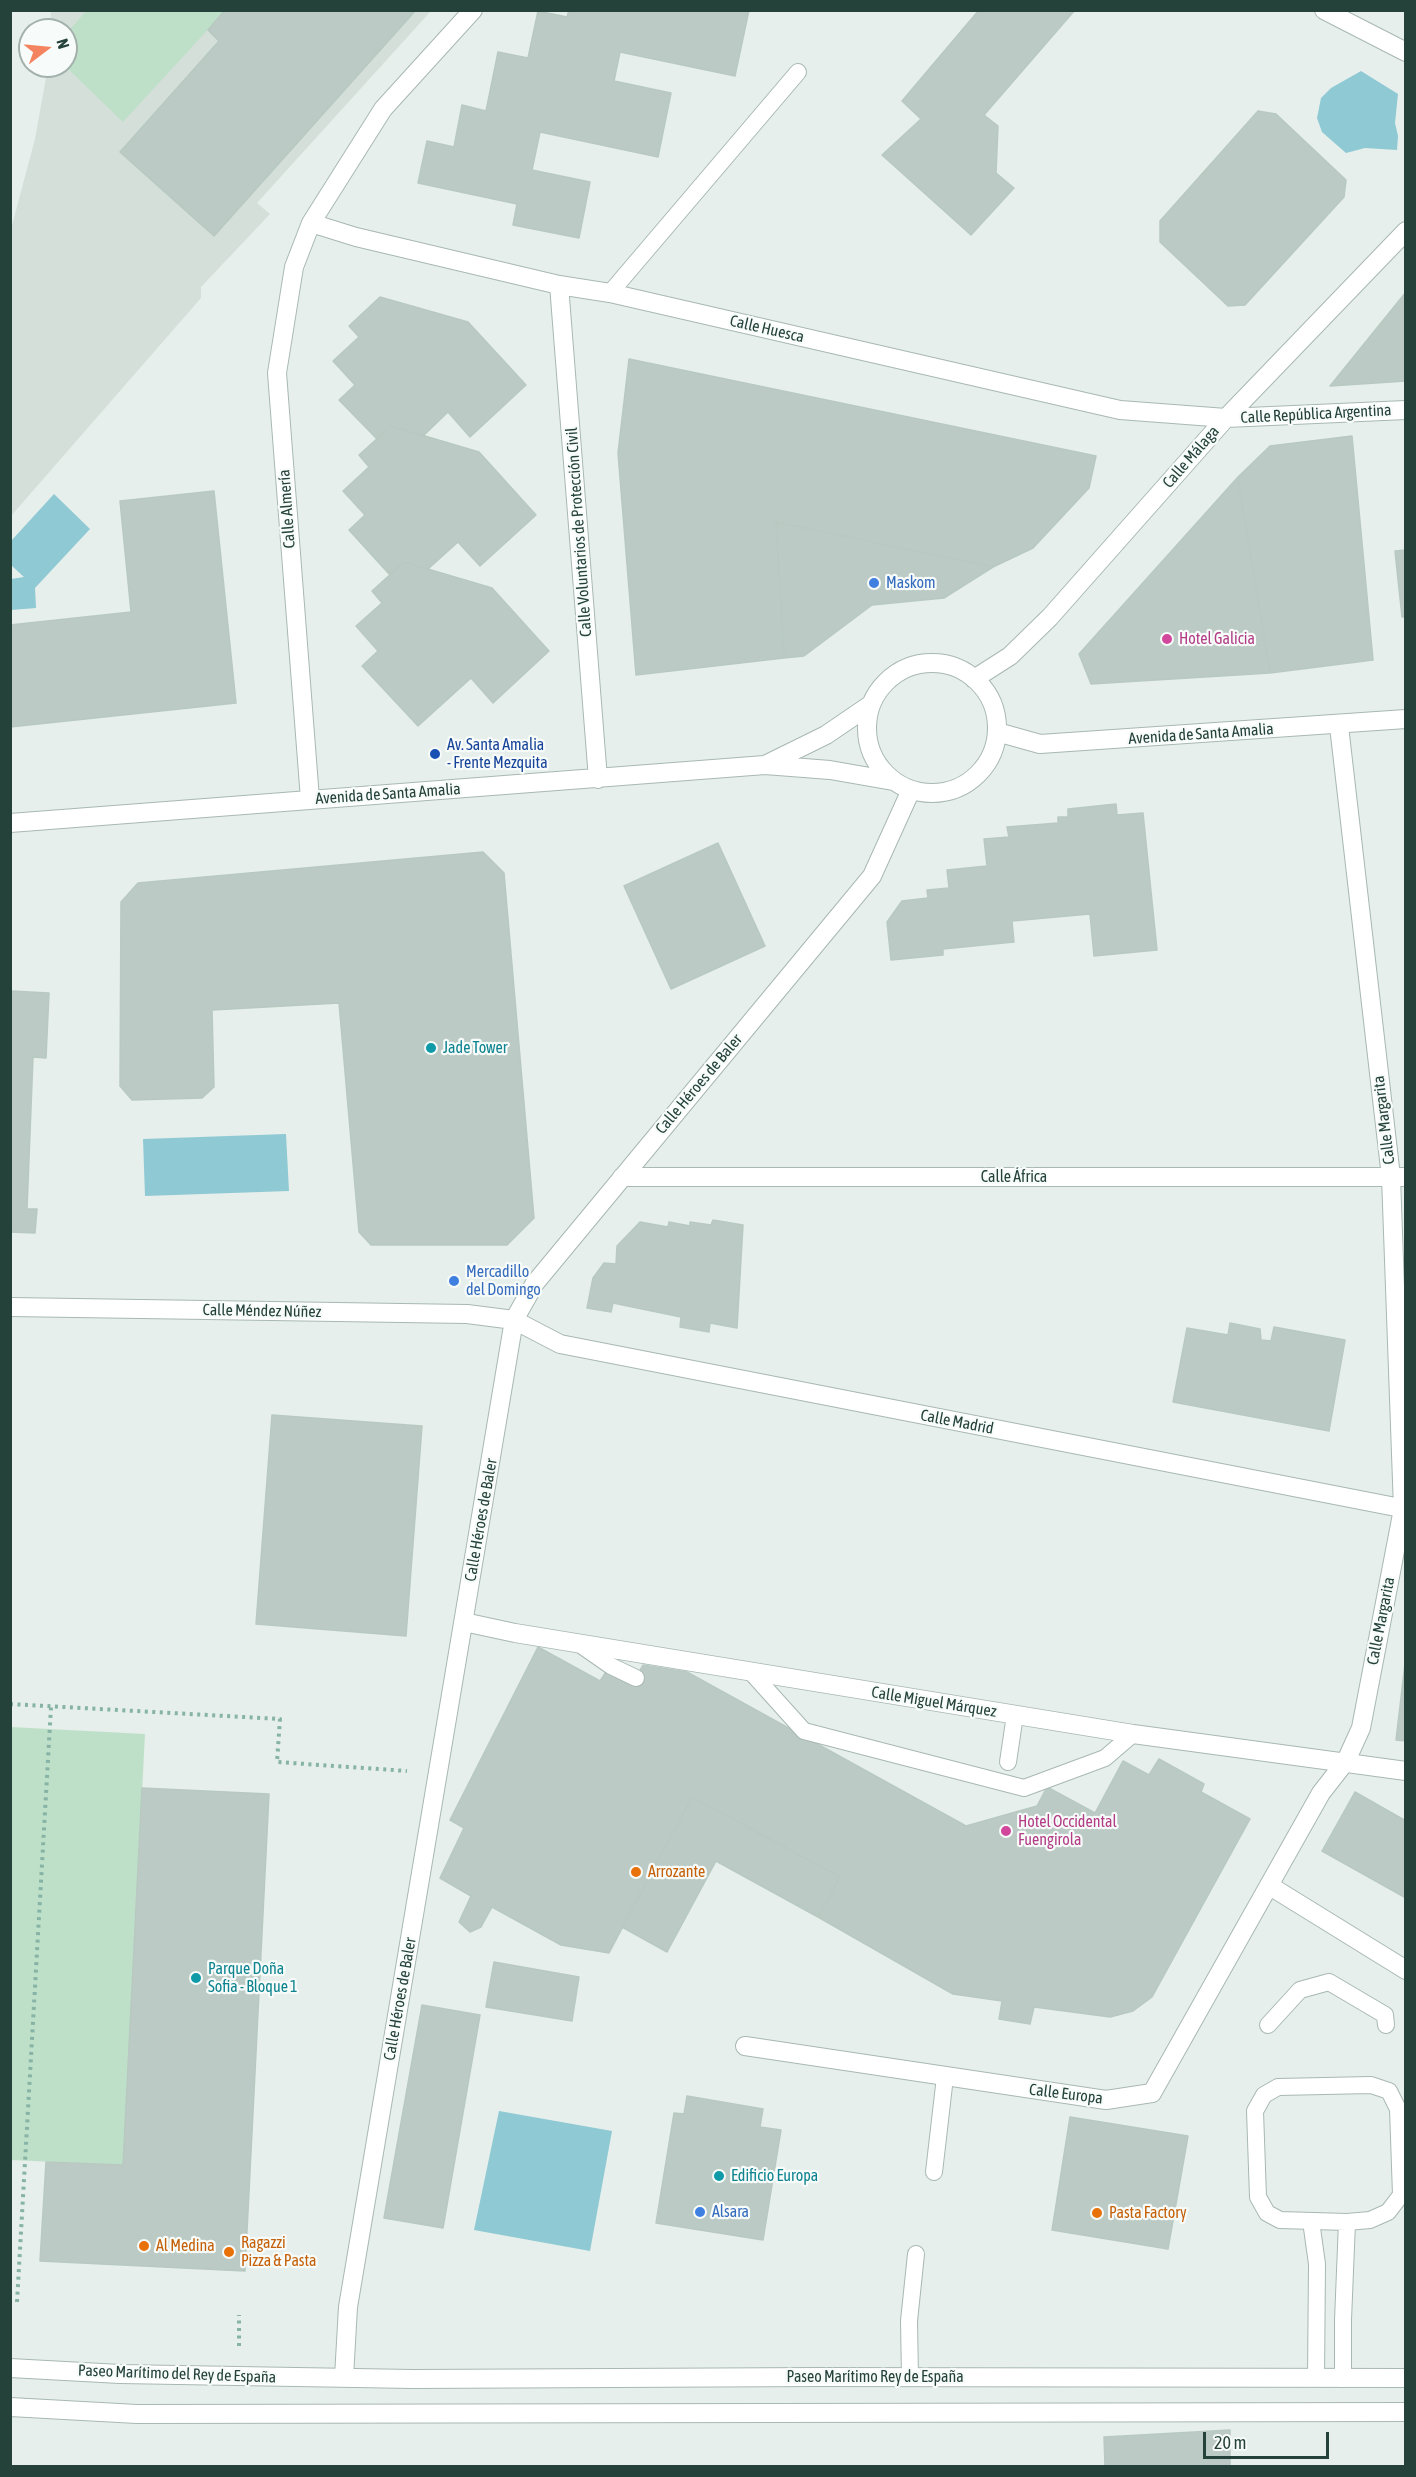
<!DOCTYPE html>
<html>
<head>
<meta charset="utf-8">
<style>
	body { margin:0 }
	#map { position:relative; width:1416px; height:2477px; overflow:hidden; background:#e6efeb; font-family:"Asap Condensed",sans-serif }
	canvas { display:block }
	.frame { position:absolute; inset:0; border:12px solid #24423a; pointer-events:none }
	.north { position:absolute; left:18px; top:18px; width:60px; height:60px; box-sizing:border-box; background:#f7fbf9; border:2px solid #a3b1ad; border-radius:50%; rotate:74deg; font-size:16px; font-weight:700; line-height:24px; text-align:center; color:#24423a }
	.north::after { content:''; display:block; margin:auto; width:21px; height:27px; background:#f4845f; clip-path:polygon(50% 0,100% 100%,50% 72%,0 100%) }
	.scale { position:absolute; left:1203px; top:2432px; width:126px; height:27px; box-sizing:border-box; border:3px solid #24423a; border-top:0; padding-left:8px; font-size:18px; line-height:21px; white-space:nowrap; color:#24423a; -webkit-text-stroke:4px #f7fbf9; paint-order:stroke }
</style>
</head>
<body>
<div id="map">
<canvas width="1416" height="2477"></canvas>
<div class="frame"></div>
<div class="north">N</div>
<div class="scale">20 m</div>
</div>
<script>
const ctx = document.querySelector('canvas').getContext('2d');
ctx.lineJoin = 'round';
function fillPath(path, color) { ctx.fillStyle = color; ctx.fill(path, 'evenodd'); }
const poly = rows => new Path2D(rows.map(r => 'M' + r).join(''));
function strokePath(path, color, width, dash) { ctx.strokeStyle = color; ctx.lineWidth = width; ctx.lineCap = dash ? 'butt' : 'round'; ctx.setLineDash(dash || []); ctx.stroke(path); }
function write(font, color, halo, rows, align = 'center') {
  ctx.font = font + ' "Asap Condensed",sans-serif'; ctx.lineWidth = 4.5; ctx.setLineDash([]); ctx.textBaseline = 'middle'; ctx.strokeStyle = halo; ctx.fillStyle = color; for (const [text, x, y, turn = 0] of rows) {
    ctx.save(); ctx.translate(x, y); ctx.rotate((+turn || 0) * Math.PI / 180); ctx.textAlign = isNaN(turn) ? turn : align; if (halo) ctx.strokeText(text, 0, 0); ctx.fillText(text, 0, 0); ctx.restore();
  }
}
fillPath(poly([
	[51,11,431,11,257,203,270,214,201,287,201,298,11,516,11,229,35,139,48,66,66,66,66,30,50,30]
]), '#d4dfda');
fillPath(poly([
	[86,11,225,11,123,122,65,66,66,34],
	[11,1727,145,1734,123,2165,11,2160]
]), '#bfe0c8');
fillPath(poly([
	[1361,71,1398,94,1395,123,1398,136,1397,150,1365,148,1346,153,1322,132,1317,118,1321,98,1331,88],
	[54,494,90,529,35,588,36,608,11,610,11,579,24,577,11,565,11,541],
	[286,1134,289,1191,145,1196,143,1139],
	[499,2111,612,2131,590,2251,474,2230]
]), '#8ec9d4');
const building = poly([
	[225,10,416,10,214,236,120,152,219,41,208,30,225,10],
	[569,10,749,10,735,76,620,52,614,81,671,93,658,157,540,132,532,170,590,182,579,238,513,225,517,204,418,183,427,141,454,147,462,105,486,111,498,52,528,58,538,11,567,17,569,10],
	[979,10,1075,10,984,115,998,126,996,173,1014,188,971,235,882,155,921,119,902,101,979,10],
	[1258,111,1276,114,1346,180,1344,197,1245,305,1228,306,1160,242,1160,221,1258,111],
	[1406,292,1406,381,1330,386,1406,292],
	[380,297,468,322,526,385,470,437,448,412,423,436,391,426,376,438,339,400,355,385,333,361,359,337,349,326,380,297],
	[629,359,1096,456,1089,488,1033,548,993,567,776,522,784,658,636,675,618,453,629,359],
	[391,426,479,452,536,515,480,566,458,542,428,569,404,562,390,575,349,530,365,515,343,491,369,467,359,455,391,426],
	[1352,436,1373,660,1270,673,1238,477,1270,446,1352,436],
	[1238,477,1270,673,1091,684,1079,654,1238,477],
	[214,491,236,703,10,727,10,625,131,612,120,501,214,491],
	[776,522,993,567,944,598,872,605,804,656,784,658,776,522],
	[1406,550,1406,617,1402,617,1395,551,1406,550],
	[404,562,492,588,549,651,493,703,471,678,418,726,362,666,378,651,356,626,382,603,372,591,404,562],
	[1116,804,1117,815,1143,813,1157,950,1094,956,1090,914,1012,921,1014,942,943,949,943,955,891,960,887,922,902,901,928,898,927,890,949,888,947,870,987,866,984,839,1009,837,1007,827,1058,823,1058,817,1068,817,1068,809,1116,804],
	[718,843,765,946,671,989,624,886,718,843],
	[483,852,504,873,534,1218,507,1245,371,1245,359,1232,339,1003,212,1010,214,1087,202,1098,132,1100,120,1086,121,902,138,883,483,852],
	[11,991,49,993,46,1058,33,1057,27,1209,37,1209,35,1233,10,1232,11,991],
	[713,1220,743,1225,737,1328,710,1323,709,1332,680,1327,681,1317,613,1303,611,1312,587,1308,593,1278,604,1263,616,1264,617,1246,640,1222,668,1227,669,1222,690,1226,690,1222,711,1225,713,1220],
	[1230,1323,1260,1329,1261,1340,1271,1341,1274,1327,1345,1340,1329,1431,1173,1402,1187,1328,1228,1335,1230,1323],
	[272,1415,422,1426,406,1636,256,1624,272,1415],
	[538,1647,600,1681,606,1672,631,1686,643,1665,687,1672,966,1826,1037,1806,1047,1787,1095,1813,1123,1761,1149,1775,1159,1759,1204,1784,1201,1792,1250,1819,1152,1997,1133,2011,1110,2017,1034,2007,1030,2024,999,2019,1002,2001,953,1994,818,1917,840,1877,692,1797,609,1953,561,1945,492,1907,481,1927,470,1932,459,1922,471,1896,440,1878,464,1828,450,1820,538,1647],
	[1406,1655,1406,1741,1396,1740,1406,1655],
	[142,1788,269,1794,245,2271,40,2261,46,2162,123,2165,142,1788],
	[1355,1792,1406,1821,1406,1898,1322,1851,1355,1792],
	[692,1797,840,1877,818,1917,716,1861,667,1952,622,1927,692,1797],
	[494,1962,579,1977,572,2021,486,2007,494,1962],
	[422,2005,480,2015,443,2228,384,2218,422,2005],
	[687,2096,763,2109,760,2127,781,2130,763,2240,656,2223,674,2113,684,2114,687,2096],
	[1070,2117,1188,2136,1168,2249,1052,2230,1070,2117],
	[1230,2430,1230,2466,1105,2466,1104,2437,1230,2430]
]);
fillPath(building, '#bbcac4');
strokePath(building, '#b8c9c2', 1.5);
const service = poly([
	[610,293,798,72],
	[578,1643,611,1666,636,1678],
	[750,1671,804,1731,1024,1788,1105,1758,1133,1734],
	[1008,1762,1015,1715],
	[1268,2025,1300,1990,1329,1982,1385,2015,1386,2025],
	[1371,2085,1389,2091,1398,2109,1401,2195,1388,2212,1370,2220,1347,2222,1280,2220,1267,2213,1258,2197,1255,2111,1264,2095,1278,2087,1371,2085],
	[934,2172,945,2077],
	[1311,2221,1317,2264,1316,2378],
	[910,2377,909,2321,916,2254],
	[1343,2379,1343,2320,1347,2222]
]);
const pedestrian = poly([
	[10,2407,137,2414,1406,2412]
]);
const minor = poly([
	[1324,10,1406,52],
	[311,223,356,237,559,285,610,293,1120,410,1226,418,1406,410],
	[559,285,598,779],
	'867 728a65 65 0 1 1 130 0a65 65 0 1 1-130 0Z',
	[974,679,1010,656,1050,617,1226,418,1406,231],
	[997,732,1040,744,1406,719],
	[765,765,826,735,870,705],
	[310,799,277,373,294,267,311,223,383,109,473,10],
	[10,823,765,765,830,770,893,781],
	[622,1177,1406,1177],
	[10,1307,467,1314,514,1320,560,1344,1406,1509],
	[464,1622,515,1633,1133,1734,1406,1771],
	[1270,1886,1406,1970],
	[745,2046,1106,2100,1152,2093,1321,1793,1346,1761,1361,1728,1403,1509,1391,1177,1339,726],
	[10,2368,120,2374,413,2379,818,2377,1406,2378],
	[344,2377,348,2307,514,1320,535,1283,872,876,911,790]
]);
strokePath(service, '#a8b8b2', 18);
strokePath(pedestrian, '#a8b8b2', 20);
strokePath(minor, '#a8b8b2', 20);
strokePath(poly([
	[10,1704,280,1719,277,1762,407,1771],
	[17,2302,51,1707],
	[239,2346,239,2315]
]), '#86b3a5', 4, [3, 4.5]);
strokePath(service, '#fff', 16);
strokePath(pedestrian, '#fff', 18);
strokePath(minor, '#fff', 18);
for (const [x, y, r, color] of [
	[874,583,6,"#3f7fe0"],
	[1167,639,6,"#d1479c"],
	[435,754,6,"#1a4fb4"],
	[431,1048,6,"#0f9aa8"],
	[454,1281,6,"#3f7fe0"],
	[1006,1831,6,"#d1479c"],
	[636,1872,6,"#e8710a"],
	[196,1978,6,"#0f9aa8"],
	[719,2176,6,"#0f9aa8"],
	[700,2212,6,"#3f7fe0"],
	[1097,2213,6,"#e8710a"],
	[144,2246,6,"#e8710a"],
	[229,2252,6,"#e8710a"]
]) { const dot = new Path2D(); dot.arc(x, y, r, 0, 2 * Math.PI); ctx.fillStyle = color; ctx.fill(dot); strokePath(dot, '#f7fbf9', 2); }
write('16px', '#24423a', '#f7fbf9', [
	["Calle Huesca",767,329,13],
	["Calle República Argentina",1316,414,-3],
	["Calle Málaga",1191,457,-49],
	["Calle Almería",287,509,-94],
	["Calle Voluntarios de Protección Civil",579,532,-94],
	["Avenida de Santa Amalia",1201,734,-4],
	["Avenida de Santa Amalia",388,794,-4],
	["Calle Héroes de Baler",699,1084,-50],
	["Calle Margarita",1384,1120,-97],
	["Calle África",1014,1177],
	["Calle Méndez Núñez",262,1311,1],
	["Calle Madrid",957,1422,11],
	["Calle Héroes de Baler",481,1520,-80],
	["Calle Margarita",1381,1621,-79],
	["Calle Miguel Márquez",934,1702,9],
	["Calle Héroes de Baler",400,1999,-80],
	["Calle Europa",1066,2094,7],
	["Paseo Marítimo del Rey de España",177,2374,2],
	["Paseo Marítimo Rey de España",875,2377]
]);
write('16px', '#366cbe', '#f7fbf9', [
	["Maskom",886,583],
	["Mercadillo",466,1272],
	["del Domingo",466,1290],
	["Alsara",712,2212]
], 'left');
write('16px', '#b23c85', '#f7fbf9', [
	["Hotel Galicia",1179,639],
	["Hotel Occidental",1018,1822],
	["Fuengirola",1018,1840]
], 'left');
write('16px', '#164399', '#f7fbf9', [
	["Av. Santa Amalia",447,745],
	["- Frente Mezquita",447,763]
], 'left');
write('16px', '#0d838f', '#f7fbf9', [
	["Jade Tower",443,1048],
	["Parque Doña",208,1969],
	["Sofia - Bloque 1",208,1987],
	["Edificio Europa",731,2176]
], 'left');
write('16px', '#c56008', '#f7fbf9', [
	["Arrozante",648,1872],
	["Pasta Factory",1109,2213],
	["Ragazzi",241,2243],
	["Pizza & Pasta",241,2261],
	["Al Medina",156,2246]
], 'left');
</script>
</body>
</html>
